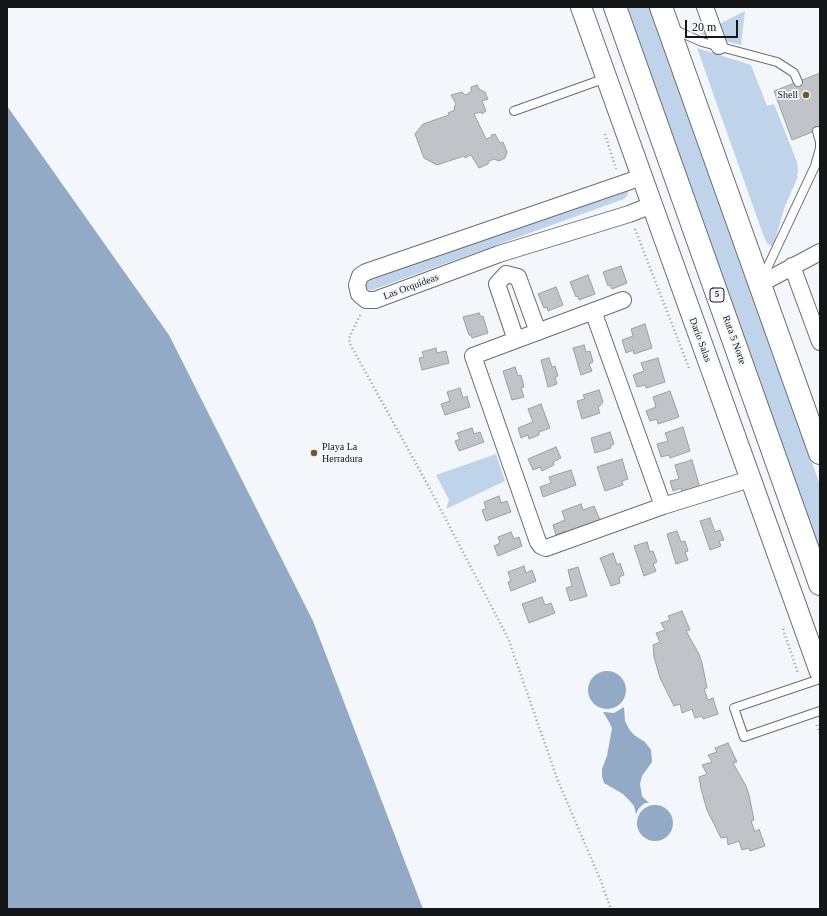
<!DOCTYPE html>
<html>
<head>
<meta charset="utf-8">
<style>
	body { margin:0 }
	#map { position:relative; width:827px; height:916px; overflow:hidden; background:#f3f6fa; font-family:"Times New Roman",serif }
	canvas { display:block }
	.frame { position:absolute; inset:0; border:8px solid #151617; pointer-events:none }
	.scale { position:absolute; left:685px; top:20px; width:53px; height:18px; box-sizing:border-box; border:2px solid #151617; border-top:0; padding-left:5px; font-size:12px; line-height:14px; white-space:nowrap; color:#151617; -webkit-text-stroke:3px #f3f6fa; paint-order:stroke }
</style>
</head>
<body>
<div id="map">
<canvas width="827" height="916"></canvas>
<div class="frame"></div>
<div class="scale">20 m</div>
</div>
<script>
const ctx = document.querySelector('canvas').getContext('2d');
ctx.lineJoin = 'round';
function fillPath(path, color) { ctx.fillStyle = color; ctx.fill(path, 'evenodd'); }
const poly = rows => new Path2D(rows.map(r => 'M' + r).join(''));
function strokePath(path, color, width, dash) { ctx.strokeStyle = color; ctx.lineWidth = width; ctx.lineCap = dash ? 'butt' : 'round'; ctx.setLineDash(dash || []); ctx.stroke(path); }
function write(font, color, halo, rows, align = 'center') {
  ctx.font = font + ' "Times New Roman",serif'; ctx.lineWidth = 3.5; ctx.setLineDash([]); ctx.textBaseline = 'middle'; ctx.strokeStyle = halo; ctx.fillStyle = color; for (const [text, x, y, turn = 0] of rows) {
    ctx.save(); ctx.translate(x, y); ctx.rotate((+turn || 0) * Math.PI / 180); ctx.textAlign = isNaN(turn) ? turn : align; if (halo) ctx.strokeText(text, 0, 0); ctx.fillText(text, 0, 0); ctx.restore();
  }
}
fillPath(poly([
	[625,7,649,7,715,188,820,485,820,553],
	[745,11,741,45,700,34,723,22],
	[697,48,751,65,767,106,774,104,797,162,798,171,797,179,785,206,773,246,771,246,767,243,764,237],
	[626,189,628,191,628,194,624,199,372,290,365,289,366,280],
	[496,454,505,481,446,509,449,500,436,475]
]), '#bfd3eb');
fillPath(poly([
	[7,106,169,335,313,621,423,909,7,909],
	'588 690a19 19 0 1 1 38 0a19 19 0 1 1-38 0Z',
	[624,707,625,721,629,729,634,735,645,742,651,750,652,762,642,776,640,784,642,796,649,803,645,803,639,808,636,814,634,806,629,800,623,794,604,783,602,776,602,769,607,756,612,728,608,720,603,712,614,713],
	'637 823a18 18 0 1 1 36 0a18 18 0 1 1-36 0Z'
]), '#93aac7');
const building = poly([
	[820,73,820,129,792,140,774,91,820,73],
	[477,85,479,89,485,92,488,99,482,101,486,111,482,114,481,112,474,114,486,139,492,137,491,135,495,134,500,143,503,142,507,152,505,158,499,161,494,159,489,161,488,164,479,168,471,155,465,158,464,156,437,165,424,158,415,134,423,124,449,115,448,113,455,110,454,107,456,104,451,95,462,92,465,95,471,92,471,87,477,85],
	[621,266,627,283,612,289,610,285,608,286,603,272,621,266],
	[588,275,595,294,579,300,578,296,576,297,570,282,588,275],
	[556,287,563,305,548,311,547,307,544,308,538,294,556,287],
	[479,313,481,317,483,316,488,333,472,338,471,335,469,335,463,317,479,313],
	[645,324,652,348,634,354,633,350,626,353,622,340,633,336,631,329,645,324],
	[584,345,586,352,590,351,593,362,589,364,592,371,581,375,573,348,584,345],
	[436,348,437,353,446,351,449,363,422,370,419,358,424,357,422,352,436,348],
	[549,358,552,367,555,366,558,376,555,377,557,384,548,387,541,360,549,358],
	[658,358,665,382,646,388,645,385,637,387,633,375,644,371,641,363,658,358],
	[515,367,518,376,521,375,524,387,521,388,524,397,512,400,503,371,515,367],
	[460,388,463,398,467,396,470,407,445,415,441,404,450,401,447,392,460,388],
	[599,390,603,402,598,408,600,413,582,419,577,401,585,399,583,395,599,390],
	[670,391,679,417,658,424,657,419,650,421,646,411,656,407,653,397,670,391],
	[541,404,550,428,539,432,539,435,529,439,528,435,521,438,518,428,533,422,528,409,541,404],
	[683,427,690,451,670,458,669,455,661,457,657,444,668,441,665,433,683,427],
	[472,428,474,434,480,432,484,442,459,451,455,441,460,439,457,433,472,428],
	[610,432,614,444,610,446,611,448,595,453,591,438,610,432],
	[556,447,561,458,553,462,554,465,542,471,540,467,533,470,528,459,556,447],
	[622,459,628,479,622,481,623,485,605,491,597,467,622,459],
	[692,460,700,488,682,493,681,488,673,491,670,481,679,479,675,465,692,460],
	[571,470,576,485,543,497,540,487,551,483,549,477,571,470],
	[499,496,501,503,507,501,511,512,486,521,482,510,486,509,484,502,499,496],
	[581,504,583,510,594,506,600,520,566,535,565,531,556,535,553,525,565,520,562,511,581,504],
	[710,518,715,532,720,530,724,540,719,541,721,546,710,550,700,521,710,518],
	[677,531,681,542,685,541,688,551,685,552,688,560,676,564,667,534,677,531],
	[511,532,514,539,519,537,522,546,498,556,494,546,500,543,498,537,511,532],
	[647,542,650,552,653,551,657,562,653,564,656,571,644,576,634,546,647,542],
	[613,553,617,565,620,563,624,575,619,577,620,583,611,586,600,558,613,553],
	[524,566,526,573,532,570,536,581,511,591,508,582,511,581,508,572,524,566],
	[578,567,587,596,570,601,566,588,572,586,568,570,578,567],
	[542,597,545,605,551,603,555,613,529,623,522,604,542,597],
	[682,611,690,630,686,631,699,654,702,663,707,688,704,689,708,700,713,698,718,714,703,719,702,716,695,718,692,709,682,713,680,704,674,706,660,678,654,657,653,645,660,642,656,633,665,630,661,623,670,620,668,616,682,611],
	[728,743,737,762,733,763,746,786,749,795,754,820,751,821,755,832,759,829,765,846,750,851,749,848,742,850,739,841,728,845,727,837,721,838,707,810,701,789,699,777,707,774,702,765,712,762,708,755,717,752,715,748,728,743]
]);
fillPath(building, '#c0c3c7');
strokePath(building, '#9c9fa3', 1);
const service = poly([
	[673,29,702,42,777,62,788,69,794,73,798,82],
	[514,111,606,78],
	[762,279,815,166,820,148,820,142,817,131],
	[820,679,734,708,744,737,820,711]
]);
const minor = poly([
	[705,7,719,46],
	[642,177,366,272,360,276,357,285,359,294,366,300,375,300,499,254,629,214,652,205],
	[792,266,820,342],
	[506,274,497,284,516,340],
	[506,274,518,277,538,332],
	[760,284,820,252],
	[623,300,473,356,538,542,541,546,546,548,663,506,750,479],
	[593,311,663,506]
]);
const tertiary = poly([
	[581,7,820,672]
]);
const trunk = poly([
	[615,7,820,584],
	[661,7,820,453]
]);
strokePath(service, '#6a6c70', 10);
strokePath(minor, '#6a6c70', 18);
strokePath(tertiary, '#6a6c70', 22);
strokePath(trunk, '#6a6c70', 24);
strokePath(poly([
	[605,134,616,169],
	[635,229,689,368],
	[360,315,349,338,350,344,430,489,508,638,558,781,600,879,611,909],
	[783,629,798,673],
	[817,725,820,734]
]), '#96989b', 2.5, [1, 3]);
strokePath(service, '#fff', 8);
strokePath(minor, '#fff', 16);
strokePath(tertiary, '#fff', 20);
strokePath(trunk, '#fff', 22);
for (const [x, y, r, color] of [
	[806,95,4,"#73552a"],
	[314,453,4,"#73552a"]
]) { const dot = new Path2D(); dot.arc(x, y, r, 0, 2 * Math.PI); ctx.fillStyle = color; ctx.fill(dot); strokePath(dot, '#f3f6fa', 1.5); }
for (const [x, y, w] of [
	[717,295,14]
]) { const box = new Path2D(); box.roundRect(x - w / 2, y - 7, w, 14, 3); ctx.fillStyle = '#f3f6fa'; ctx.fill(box); strokePath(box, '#151617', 1); }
write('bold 9px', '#151617', null, [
	["5",717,295]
]);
write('10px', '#151617', '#f3f6fa', [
	["Shell",798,95],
	["Playa La",322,447,"left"],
	["Herradura",322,459,"left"]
], 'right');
write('10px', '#151617', '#f3f6fa', [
	["Las Orquídeas",411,287,-20],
	["Darío Salas",700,340,70],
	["Ruta 5 Norte",734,340,70]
]);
</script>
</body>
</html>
